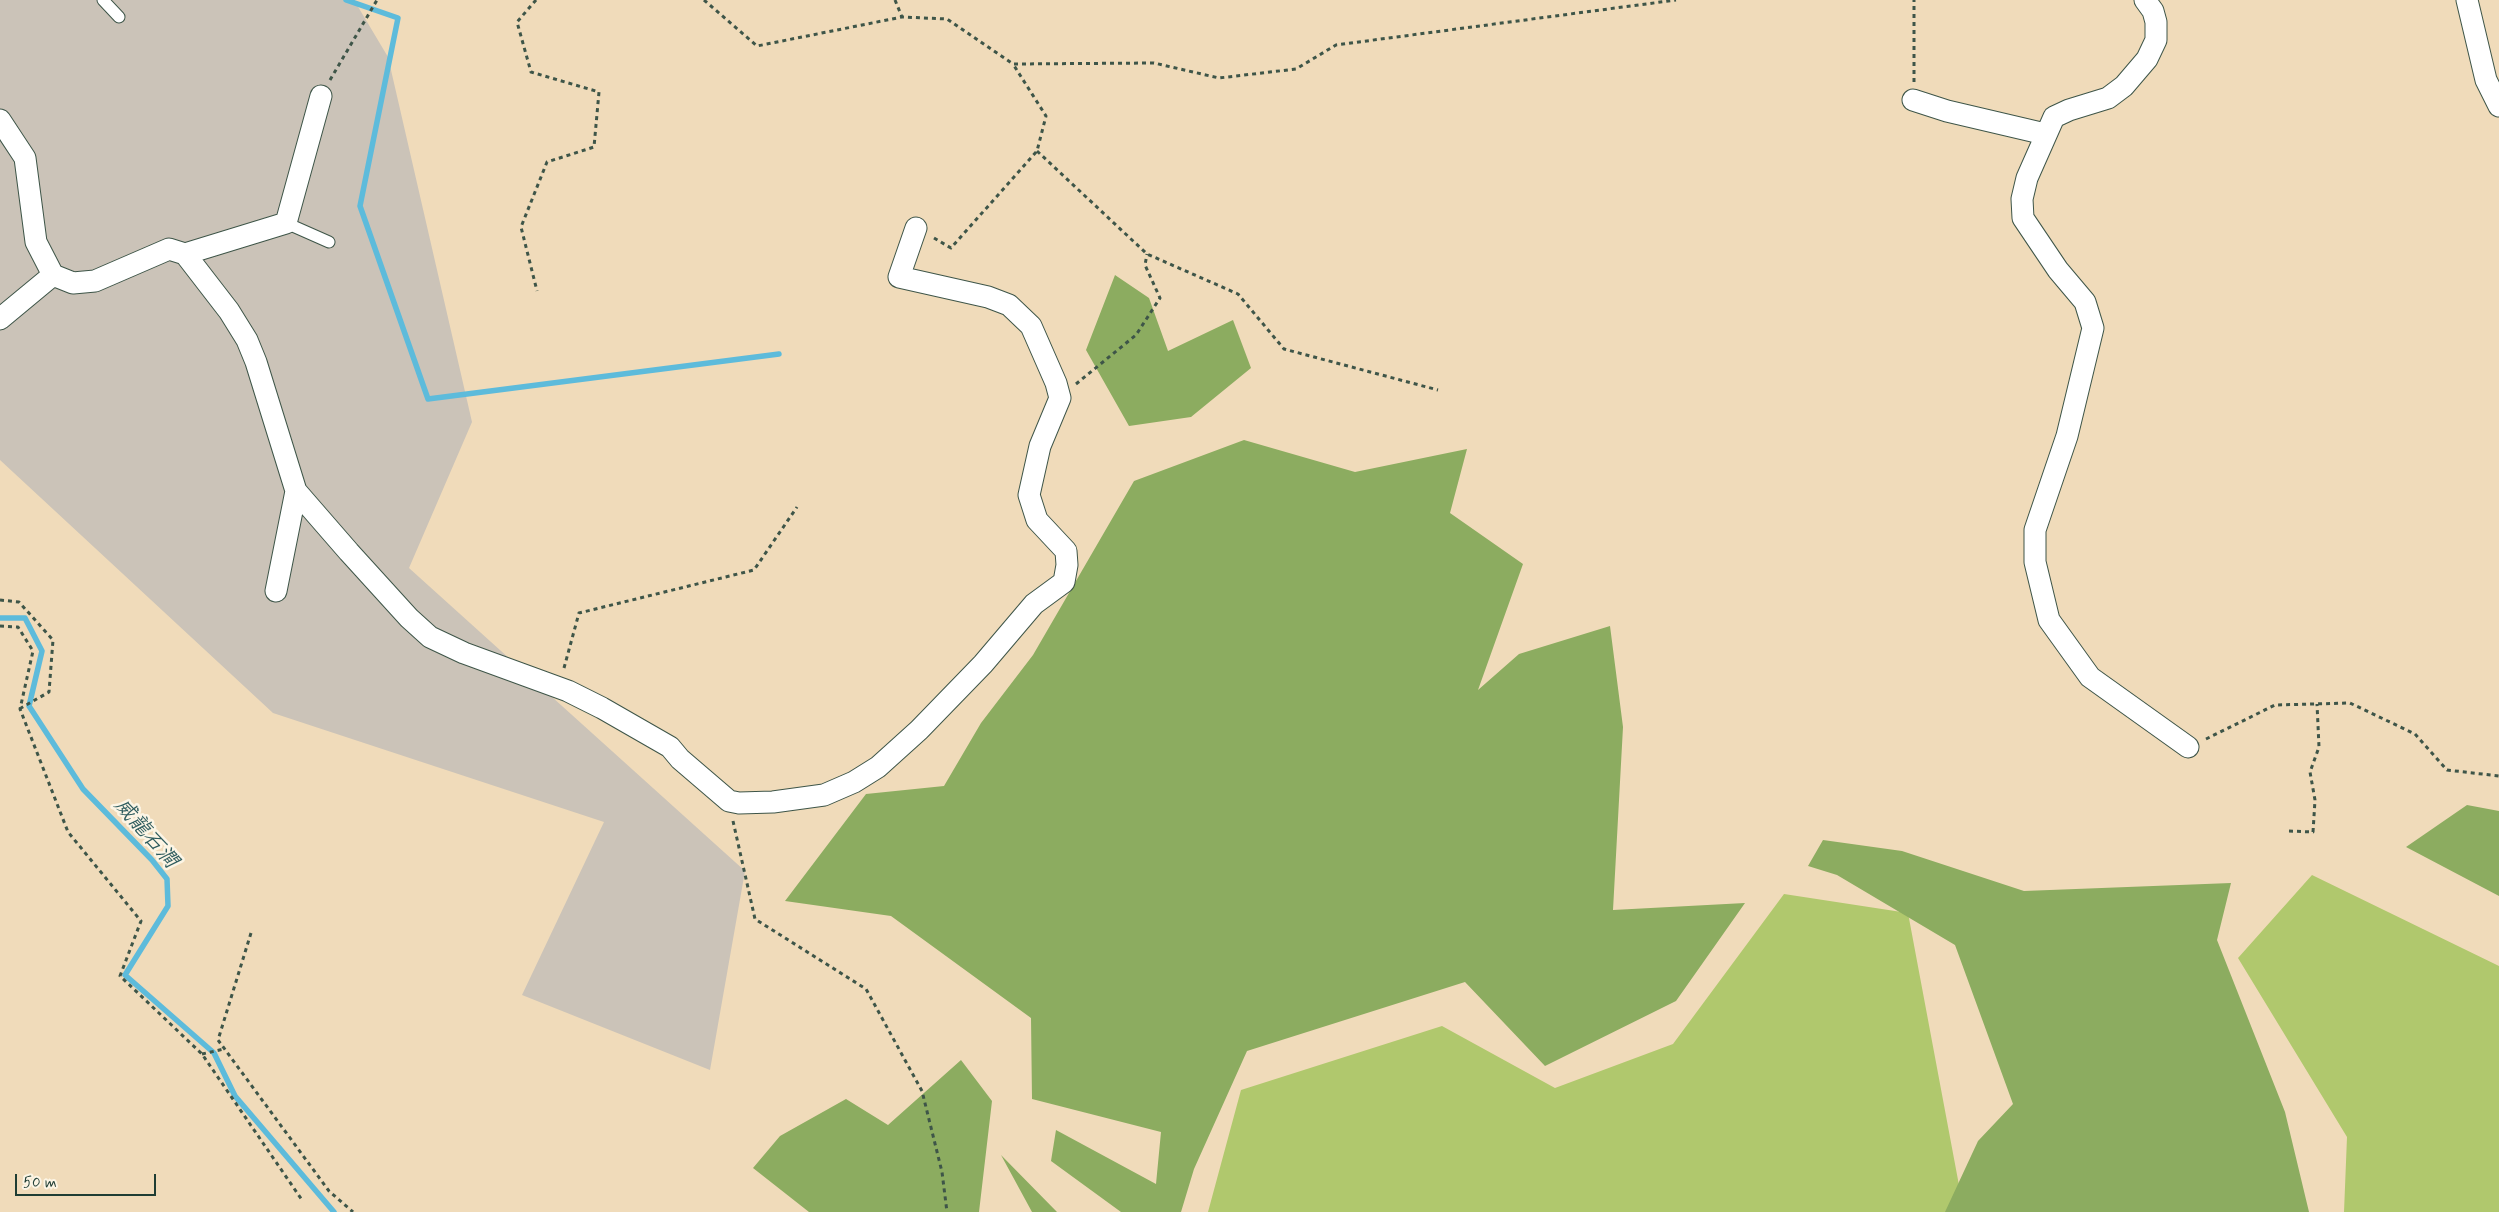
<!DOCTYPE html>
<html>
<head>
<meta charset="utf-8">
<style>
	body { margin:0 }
	#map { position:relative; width:2499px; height:1212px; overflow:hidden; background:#f0dbba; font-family:Mynerve,sans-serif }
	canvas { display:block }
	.scale { position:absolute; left:15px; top:1174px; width:141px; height:22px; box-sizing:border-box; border:2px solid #1f3d34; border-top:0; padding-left:6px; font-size:15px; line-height:18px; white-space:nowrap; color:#1f3d34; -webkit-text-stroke:4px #fcf5e5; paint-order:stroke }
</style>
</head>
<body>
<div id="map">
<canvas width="2499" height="1212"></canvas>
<div class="scale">50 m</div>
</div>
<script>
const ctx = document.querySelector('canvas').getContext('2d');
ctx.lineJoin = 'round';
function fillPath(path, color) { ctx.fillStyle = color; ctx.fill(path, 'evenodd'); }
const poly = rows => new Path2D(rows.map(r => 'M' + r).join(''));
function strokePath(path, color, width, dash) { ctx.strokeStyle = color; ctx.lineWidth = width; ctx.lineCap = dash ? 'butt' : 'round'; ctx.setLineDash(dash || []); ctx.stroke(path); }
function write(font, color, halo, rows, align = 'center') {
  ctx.font = font + ' Mynerve,"LXGW WenKai TC",sans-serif'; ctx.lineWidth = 5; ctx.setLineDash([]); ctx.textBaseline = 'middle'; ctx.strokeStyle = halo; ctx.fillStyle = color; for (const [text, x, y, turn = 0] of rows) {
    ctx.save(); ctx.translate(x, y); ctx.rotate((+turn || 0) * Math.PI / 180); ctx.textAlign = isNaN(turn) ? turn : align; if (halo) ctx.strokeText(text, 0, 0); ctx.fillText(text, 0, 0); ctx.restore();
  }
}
fillPath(poly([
	[0,0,354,0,388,57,472,422,409,568,745,871,710,1070,522,995,604,822,273,713,0,460]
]), '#cbc3b8');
fillPath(poly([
	[2312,875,2499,966,2499,1212,2344,1212,2347,1137,2238,958],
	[1784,894,1908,913,1964,1212,1208,1212,1241,1090,1442,1026,1555,1088,1673,1044]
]), '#b0c86d');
fillPath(poly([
	[1115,275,1149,298,1168,351,1233,320,1251,368,1191,417,1129,426,1086,350],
	[1244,440,1355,472,1467,449,1450,513,1523,564,1478,690,1519,654,1610,626,1623,727,1613,910,1745,903,1676,1001,1545,1066,1465,982,1247,1051,1194,1169,1181,1212,1121,1212,1051,1161,1056,1130,1156,1184,1161,1132,1032,1099,1031,1018,891,916,785,901,866,794,944,786,981,723,1033,655,1134,481],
	[2467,805,2499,811,2499,896,2406,847],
	[1823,840,1902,851,2024,891,2231,883,2217,940,2285,1112,2309,1212,1945,1212,1978,1141,2013,1104,1955,945,1837,875,1808,866],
	[961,1060,992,1101,979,1212,809,1212,753,1168,780,1136,846,1099,888,1125],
	[1001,1155,1057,1212,1032,1212]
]), '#8cac60');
strokePath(poly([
	[346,0,398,18,360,206,428,399,779,354],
	[0,618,25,618,42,651,29,706,83,789,152,860,167,879,168,906,125,975,214,1053,235,1096,334,1212]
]), '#5dbbdb', 5.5);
const lane = poly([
	[103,0,119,17],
	[286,223,329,242]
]);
const street = poly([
	[2145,0,2153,11,2156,22,2156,40,2147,59,2124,86,2108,98,2069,110,2054,117,2027,178,2022,199,2023,218,2058,270,2085,302,2093,328,2067,436,2035,530,2035,562,2049,620,2090,677,2188,747],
	[2467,0,2486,80,2499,106],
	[1913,100,1947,111,2045,134],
	[0,120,25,158,36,242,53,275,73,283,95,281,169,249,185,254,229,311,247,340,256,362,296,491,349,552,409,618,430,637,464,653,568,691,602,708,670,747,680,759,729,801,739,803,773,802,824,795,854,782,878,767,919,730,983,664,1034,604,1064,582,1067,565,1066,551,1037,520,1029,495,1040,446,1060,398,1056,383,1031,326,1009,305,988,297,899,277,916,228],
	[185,254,286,223,321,96],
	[0,319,53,275],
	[276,591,296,491]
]);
strokePath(lane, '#3e5548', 13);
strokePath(street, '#3e5548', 23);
strokePath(poly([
	[536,0,517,22,531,72,599,92,594,147,547,162,521,227,537,291],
	[704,0,757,46,902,17,947,19,1013,64,1154,63,1219,78,1296,69,1336,45,1676,0],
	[895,0,902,17],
	[330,80,377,0],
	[1914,82,1914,0],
	[1037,151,1147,254,1238,294,1284,349,1438,390],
	[934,238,951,248,1037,151,1046,116,1013,64],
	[1076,384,1136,335,1160,298,1145,265,1147,254],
	[0,600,19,602,53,640,49,692,21,708],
	[0,626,18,627,33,651,20,709,68,832,141,921,120,976,202,1054,302,1200],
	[564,668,579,613,754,570,797,507],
	[2206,739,2275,705,2350,703,2415,734,2447,770,2499,776],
	[733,821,755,919,866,989,922,1091,942,1172,947,1212],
	[2289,831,2313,832,2315,800,2310,772,2319,747,2317,704],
	[251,933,218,1040,329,1191,353,1212],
	[202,1054,224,1049]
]), '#3e5548', 3, [4, 4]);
strokePath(lane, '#fff', 11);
strokePath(street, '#fff', 21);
write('italic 21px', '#2e5c5e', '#fcf5e5', [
	["威龍石澗",145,834,49]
]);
</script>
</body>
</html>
